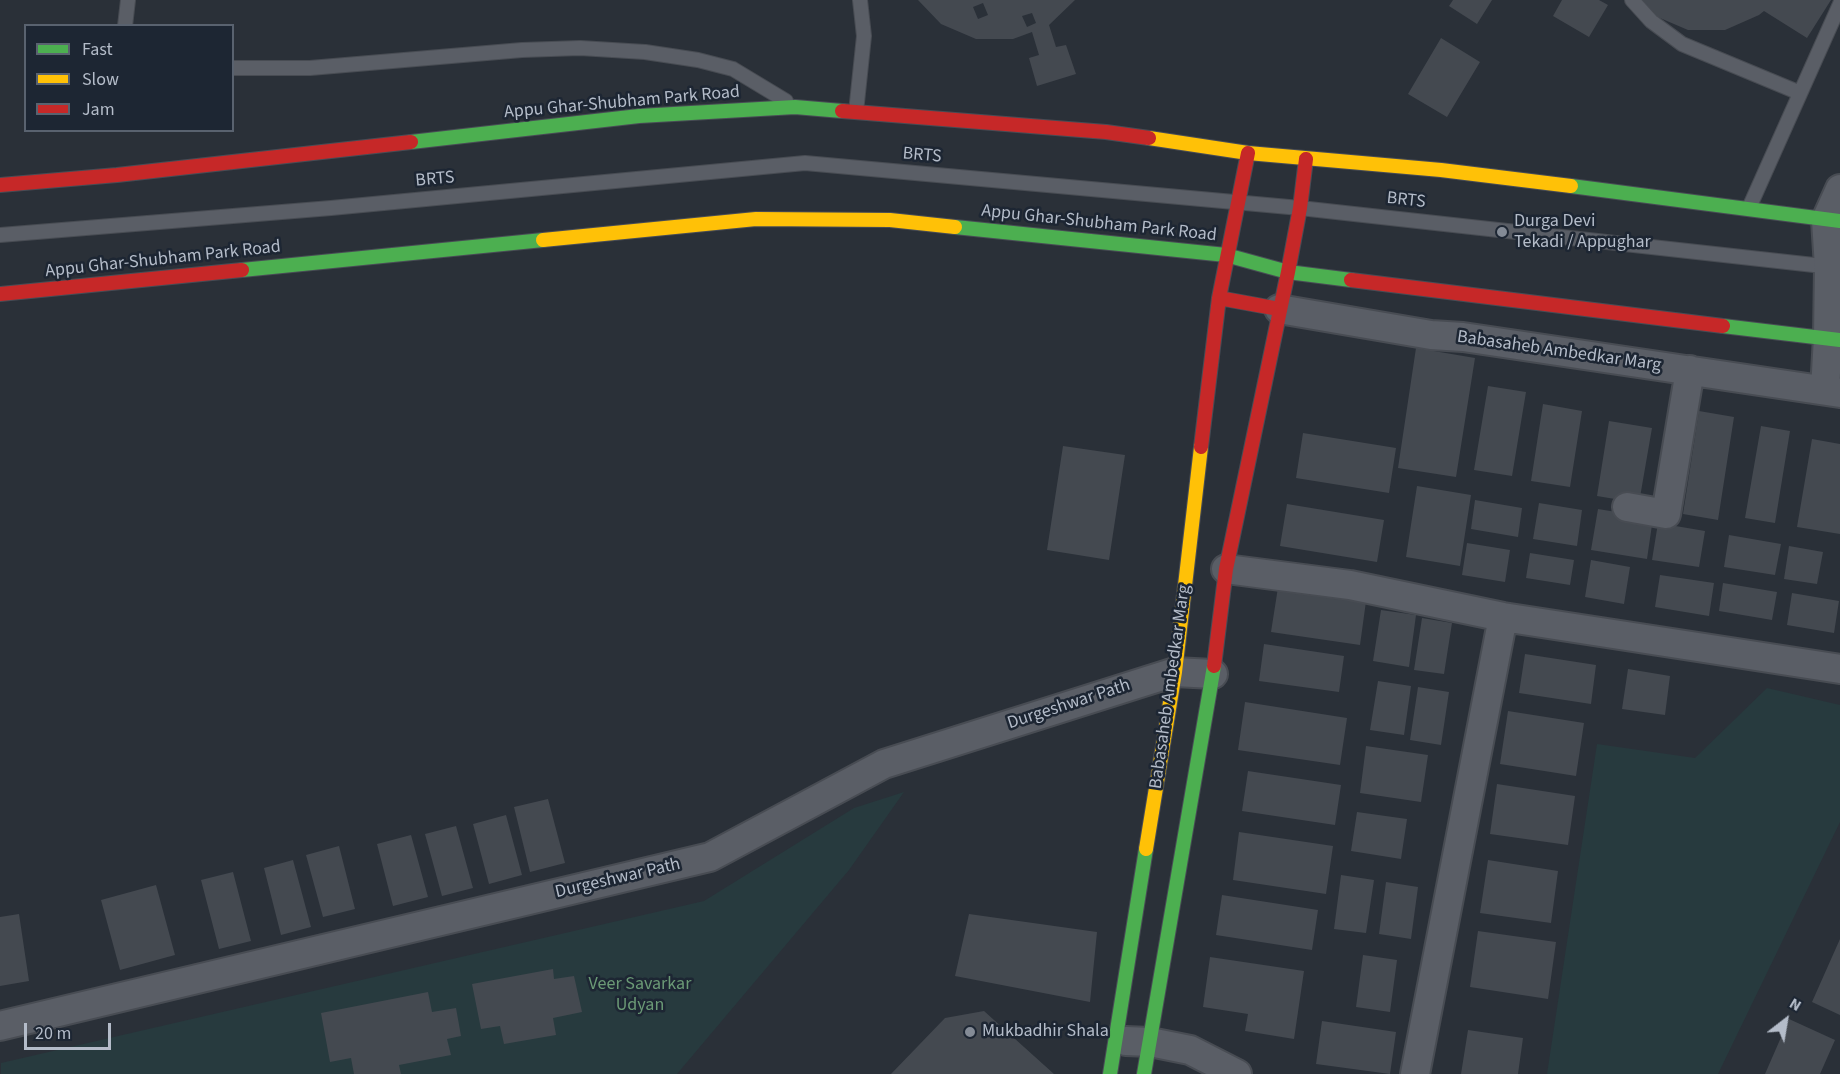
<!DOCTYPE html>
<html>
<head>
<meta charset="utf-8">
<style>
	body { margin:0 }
	#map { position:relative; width:1840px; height:1074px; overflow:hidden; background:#2a3038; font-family:"Source Sans 3",sans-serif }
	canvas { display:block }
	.legend { position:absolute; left:24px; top:24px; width:210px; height:108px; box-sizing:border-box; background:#1d2633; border:2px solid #59626f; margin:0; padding:8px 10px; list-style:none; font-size:18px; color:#b4bcc9 }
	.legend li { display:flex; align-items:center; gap:12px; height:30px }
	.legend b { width:30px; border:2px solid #59626f }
	.north { position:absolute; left:1756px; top:990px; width:60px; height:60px; -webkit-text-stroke:4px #1d2633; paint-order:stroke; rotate:31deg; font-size:16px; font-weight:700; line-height:24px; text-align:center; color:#b4bcc9 }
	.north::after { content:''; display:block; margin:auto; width:21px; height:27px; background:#b4bcc9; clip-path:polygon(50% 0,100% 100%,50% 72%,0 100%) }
	.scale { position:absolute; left:24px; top:1023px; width:87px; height:27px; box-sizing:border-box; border:3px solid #b4bcc9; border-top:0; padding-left:8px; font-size:18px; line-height:21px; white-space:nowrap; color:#b4bcc9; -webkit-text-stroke:4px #1d2633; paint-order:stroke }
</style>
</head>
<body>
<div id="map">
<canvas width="1840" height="1074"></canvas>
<ul class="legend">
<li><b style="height:8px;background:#4caf50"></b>Fast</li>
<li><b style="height:8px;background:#ffc107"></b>Slow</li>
<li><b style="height:8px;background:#c62828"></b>Jam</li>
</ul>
<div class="north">N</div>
<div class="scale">20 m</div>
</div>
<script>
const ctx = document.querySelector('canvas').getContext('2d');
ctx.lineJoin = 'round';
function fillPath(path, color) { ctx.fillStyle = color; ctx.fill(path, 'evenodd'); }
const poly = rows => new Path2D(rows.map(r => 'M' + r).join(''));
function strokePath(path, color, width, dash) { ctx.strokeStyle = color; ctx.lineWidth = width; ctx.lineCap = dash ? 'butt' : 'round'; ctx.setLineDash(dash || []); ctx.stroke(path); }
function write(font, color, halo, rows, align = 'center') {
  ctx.font = font + ' "Source Sans 3",sans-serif'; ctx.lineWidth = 5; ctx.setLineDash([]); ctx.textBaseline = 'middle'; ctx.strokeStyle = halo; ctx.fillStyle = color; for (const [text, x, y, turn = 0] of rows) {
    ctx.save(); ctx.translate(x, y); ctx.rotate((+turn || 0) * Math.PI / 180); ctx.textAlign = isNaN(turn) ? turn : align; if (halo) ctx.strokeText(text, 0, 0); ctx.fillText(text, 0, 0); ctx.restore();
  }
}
fillPath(poly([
	[1767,688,1840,705,1840,822,1718,1074,1547,1074,1597,744,1695,758],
	[904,792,849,870,677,1074,1,1074,1,1063,704,901,854,808]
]), '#273a3e');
fillPath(poly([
	[918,0,1075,0,1049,25,1056,47,1066,45,1076,74,1037,86,1029,58,1039,55,1032,32,1013,39,976,39,941,24],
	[983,3,988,15,978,19,973,7],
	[1032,13,1036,23,1027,27,1022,16],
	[1453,0,1492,0,1477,24,1449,6],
	[1562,0,1599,0,1608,5,1589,37,1553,16],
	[1638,0,1831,0,1807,38,1764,11,1759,15,1725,30,1688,30,1653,15],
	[1441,38,1480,62,1447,117,1408,94],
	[1416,348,1475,358,1456,477,1398,468],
	[1488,386,1526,392,1512,476,1474,470],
	[1543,404,1582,411,1570,487,1531,481],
	[1699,411,1734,417,1718,520,1683,514],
	[1609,421,1652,428,1639,503,1597,496],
	[1761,426,1790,431,1775,523,1745,518],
	[1303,433,1396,448,1389,493,1296,478],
	[1812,439,1840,444,1840,534,1797,527],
	[1063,446,1125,455,1109,560,1047,550],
	[1417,486,1471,495,1460,566,1406,557],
	[1475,500,1522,508,1518,537,1471,529],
	[1539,503,1582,510,1577,546,1533,539],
	[1287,504,1384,520,1377,562,1280,546],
	[1598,509,1653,518,1647,559,1591,550],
	[1658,523,1705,531,1699,567,1652,560],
	[1729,535,1781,544,1775,575,1724,567],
	[1467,543,1510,550,1505,582,1462,575],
	[1789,546,1823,552,1817,584,1784,579],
	[1530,553,1574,560,1570,585,1526,578],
	[1591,560,1630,567,1624,604,1585,597],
	[1660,575,1714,583,1709,616,1655,607],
	[1279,581,1367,594,1360,645,1271,632],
	[1723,583,1777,592,1772,620,1719,611],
	[1792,593,1839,601,1834,633,1787,625],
	[1381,610,1416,615,1409,667,1373,661],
	[1422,618,1452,623,1444,674,1414,670],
	[1264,644,1344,656,1339,692,1259,681],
	[1525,654,1596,665,1591,704,1519,693],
	[1628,669,1670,676,1665,715,1622,709],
	[1378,681,1411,686,1404,735,1370,730],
	[1418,687,1449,692,1441,745,1410,740],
	[1245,702,1347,718,1340,765,1238,750],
	[1508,711,1584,723,1576,776,1500,764],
	[1366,746,1428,755,1421,802,1360,793],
	[1248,771,1341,785,1335,825,1242,811],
	[1497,784,1575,796,1568,845,1490,834],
	[548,799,565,863,530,872,514,807],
	[1357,812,1407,819,1401,859,1351,851],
	[506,815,522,875,489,884,473,824],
	[456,826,473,888,442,896,425,834],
	[1239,832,1333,846,1326,894,1233,880],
	[411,835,428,897,393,906,377,844],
	[339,846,355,909,323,917,306,855],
	[293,860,311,927,281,935,264,868],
	[1488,860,1558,871,1551,923,1480,913],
	[233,872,251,941,219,949,201,880],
	[1341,875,1374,880,1366,933,1334,929],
	[1386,882,1418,887,1411,939,1379,934],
	[156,885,175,955,120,970,101,900],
	[1222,895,1318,910,1312,950,1216,935],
	[19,914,29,981,0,986,0,917],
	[969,914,1097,932,1090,1002,955,976],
	[1478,931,1556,942,1548,999,1470,987],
	[1840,939,1840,1015,1812,1002],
	[1363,955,1397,960,1390,1012,1356,1007],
	[1210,957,1304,971,1294,1039,1245,1031,1248,1014,1203,1007],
	[553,969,554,979,574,976,582,1012,553,1018,556,1035,504,1044,500,1026,481,1029,472,984],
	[428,992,432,1012,456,1008,461,1036,447,1039,451,1055,399,1065,401,1074,354,1074,351,1058,330,1062,321,1013],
	[984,1011,1054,1074,891,1074,945,1018],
	[1789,1019,1835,1040,1820,1074,1765,1074],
	[1322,1021,1396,1032,1390,1074,1316,1064],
	[1468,1030,1523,1038,1518,1074,1461,1074]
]), '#444950');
const lane = poly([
	[1632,0,1651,21,1682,44,1800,93],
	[125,26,128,0],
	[232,68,310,68,522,50,580,48,645,52,698,60,733,69,786,101],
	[856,112,864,36,860,0],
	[1749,208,1840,4],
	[0,235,331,208,805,163,1300,208,1832,267]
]);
const street = poly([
	[1279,309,1431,335,1463,337,1840,393],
	[1825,390,1828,337,1829,267,1826,220,1840,189],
	[1627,507,1666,514,1690,370],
	[1226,569,1350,585,1503,617,1840,669],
	[0,1026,710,857,884,764,1175,672,1213,674],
	[1126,1041,1150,1042,1190,1050,1237,1074],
	[1415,1074,1503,617]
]);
const fast = poly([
	[411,142,639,116,795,107,842,111],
	[1571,186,1840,221],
	[955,227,1226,255,1288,272,1351,280],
	[242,270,543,240],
	[1723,326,1840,340],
	[1110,1074,1146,849],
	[1144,1074,1214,666]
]);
const slow = poly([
	[1149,138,1248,153,1441,170,1571,186],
	[543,240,756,219,890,220,955,227],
	[1146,849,1175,672,1201,447]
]);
const jam = poly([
	[842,111,1106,132,1149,138],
	[0,185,117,175,411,142],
	[1351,280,1723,326],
	[0,294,242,270],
	[1219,298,1279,309],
	[1201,447,1219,298,1248,153],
	[1214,666,1226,569,1288,272,1300,208,1306,159]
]);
strokePath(lane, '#484c53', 16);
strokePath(street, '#484c53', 32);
strokePath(fast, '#484c55', 16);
strokePath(slow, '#484c55', 16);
strokePath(jam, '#484c55', 16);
strokePath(lane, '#5a5e66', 14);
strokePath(street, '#5a5e66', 28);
strokePath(fast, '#4caf50', 14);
strokePath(slow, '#ffc107', 14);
strokePath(jam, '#c62828', 14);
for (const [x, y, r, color] of [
	[1502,232,6,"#848b96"],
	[970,1032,6,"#848b96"]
]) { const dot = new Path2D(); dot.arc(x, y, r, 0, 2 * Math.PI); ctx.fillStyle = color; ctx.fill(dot); strokePath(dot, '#1d2633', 2); }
write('18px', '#b4bcc9', '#1d2633', [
	["Appu Ghar-Shubham Park Road",622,103,-5],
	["BRTS",922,156,5],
	["BRTS",435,180,-5],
	["BRTS",1406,201,6],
	["Appu Ghar-Shubham Park Road",1099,224,6],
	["Appu Ghar-Shubham Park Road",163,260,-6],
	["Babasaheb Ambedkar Marg",1559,352,8],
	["Babasaheb Ambedkar Marg",1171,687,-82],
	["Durgeshwar Path",1069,705,-18],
	["Durgeshwar Path",618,879,-13]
]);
write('18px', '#b4bcc9', '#1d2633', [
	["Durga Devi",1514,222],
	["Tekadi / Appughar",1514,243],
	["Mukbadhir Shala",982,1032]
], 'left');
write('18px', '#6b9a76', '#1d2633', [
	["Veer Savarkar",640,985],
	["Udyan",640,1006]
]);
</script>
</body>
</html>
